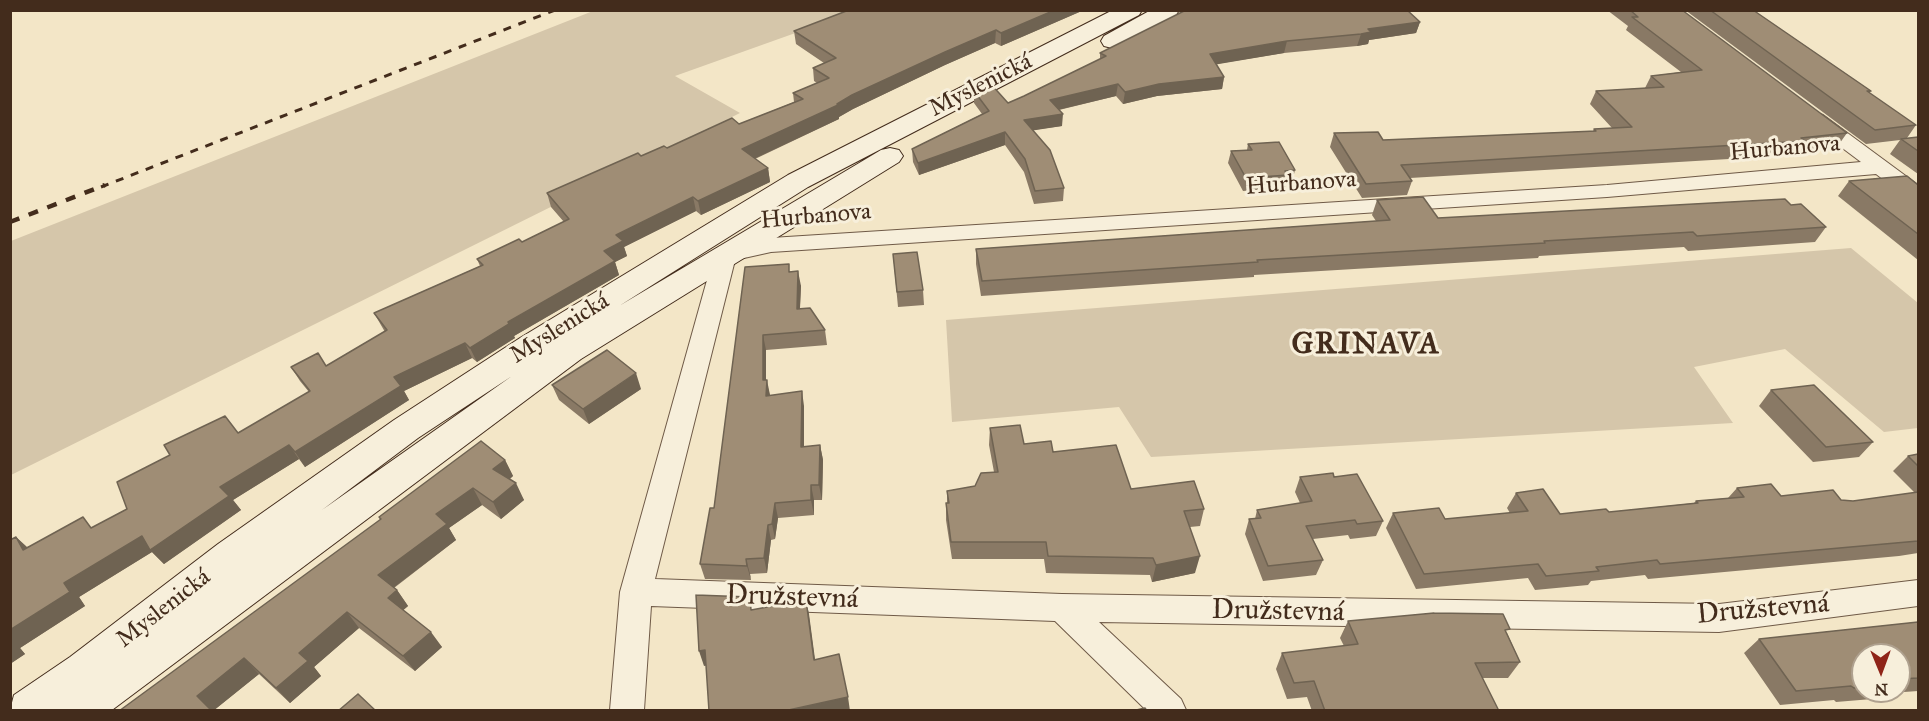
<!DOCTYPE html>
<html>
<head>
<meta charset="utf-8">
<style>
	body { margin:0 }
	#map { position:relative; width:1929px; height:721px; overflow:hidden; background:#f3e6c7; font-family:"IM FELL Great Primer",serif }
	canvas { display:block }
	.frame { position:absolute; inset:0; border:12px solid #432c1c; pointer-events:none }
	.north { position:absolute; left:1851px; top:643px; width:60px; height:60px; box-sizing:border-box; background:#f7efdb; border:2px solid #afa18f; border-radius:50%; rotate:179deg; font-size:16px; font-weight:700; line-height:24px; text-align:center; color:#432c1c }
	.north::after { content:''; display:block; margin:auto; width:21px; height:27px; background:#8f2418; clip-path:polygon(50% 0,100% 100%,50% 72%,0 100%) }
</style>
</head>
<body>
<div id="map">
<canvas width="1929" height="721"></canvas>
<div class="frame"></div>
<div class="north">N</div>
</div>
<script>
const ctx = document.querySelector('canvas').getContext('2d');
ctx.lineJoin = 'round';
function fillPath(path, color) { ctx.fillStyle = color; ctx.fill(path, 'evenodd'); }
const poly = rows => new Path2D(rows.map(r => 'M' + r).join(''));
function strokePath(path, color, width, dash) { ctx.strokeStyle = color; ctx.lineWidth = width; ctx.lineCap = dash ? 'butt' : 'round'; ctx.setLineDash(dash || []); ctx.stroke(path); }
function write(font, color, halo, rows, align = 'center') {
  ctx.font = font + ' "IM FELL Great Primer",serif'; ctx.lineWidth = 6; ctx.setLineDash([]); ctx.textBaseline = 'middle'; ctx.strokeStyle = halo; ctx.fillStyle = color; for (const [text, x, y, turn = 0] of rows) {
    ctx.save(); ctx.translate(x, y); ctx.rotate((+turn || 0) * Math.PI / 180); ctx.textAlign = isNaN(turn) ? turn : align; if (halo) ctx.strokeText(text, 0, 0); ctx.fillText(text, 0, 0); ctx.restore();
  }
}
fillPath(poly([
	[593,11,857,11,675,76,740,113,11,475,11,241],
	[1851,248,1918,303,1918,428,1884,432,1785,349,1694,367,1733,423,1151,457,1119,407,952,422,946,320]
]), '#d5c6aa');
const street = poly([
	[1816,113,1823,115,1918,185,1918,201,1910,200,1876,174,1607,197,771,252,735,260,655,579,1062,594,1719,604,1918,580,1918,606,1719,632,1099,622,1181,699,1186,710,1146,710,1055,621,651,606,644,710,610,710,620,592,714,255,717,250,771,238,1607,185,1861,162,1809,123,1806,119,1809,115,1816,113]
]);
const secondary = poly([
	[1113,10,1142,10,1139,15,808,187,619,306,881,150,890,148,899,150,903,156,899,162,581,359,112,710,10,710,14,695,70,657,218,544,394,420,520,338,788,175,1113,10],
	[512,376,322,510,418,438,512,376],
	[1151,10,1179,10,1176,15,1120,46,1112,48,1104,46,1101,41,1104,36,1151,10]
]);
strokePath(street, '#6f5a47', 2);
strokePath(secondary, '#432c1c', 2);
fillPath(street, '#f7efdb');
fillPath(secondary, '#f7efdb');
strokePath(poly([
	[101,187,555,10]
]), '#432c1c', 3, [8, 8]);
strokePath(poly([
	[10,222,105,185]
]), '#432c1c', 4.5, [10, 10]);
fillPath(poly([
	[1084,10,1001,46,995,43,945,65,853,109,839,117,839,119,755,159,768,168,770,182,701,215,696,211,624,247,627,256,615,262,619,275,514,336,515,338,477,362,472,358,404,391,409,400,305,467,299,459,233,500,241,510,164,564,152,552,79,597,85,606,20,648,25,654,10,664,10,540,16,537,27,547,93,527,127,509,238,433,309,392,300,381,291,367,326,366,385,332,374,313,480,266,477,259,522,242,564,222,551,207,547,193,641,156,667,148,739,124,794,102,793,93,817,83,814,81,813,68,824,63,796,44,794,31],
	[1607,10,1682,10,1847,133,1837,147,1799,151,1796,155,1410,178,1412,181,1407,195,1362,198,1330,147,1334,133,1383,140,1593,131,1594,129,1612,128,1590,104,1596,91,1645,88,1651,76,1681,72,1626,30,1628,26],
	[1685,10,1753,10,1871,91,1869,93,1916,125,1907,138,1918,137,1918,174,1890,154,1900,140,1866,144],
	[1420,22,1416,33,1369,40,1368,44,1357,46,1284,53,1216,64,1224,77,1222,89,1157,96,1123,104,1116,96,1059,110,1062,126,1033,130,1064,188,1063,201,1034,204,1024,172,1005,145,919,175,913,162,912,149,982,114,974,103,974,91,1008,103,1024,96,1100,59,1100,53],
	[1248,144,1295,170,1292,182,1286,182,1285,188,1243,191,1228,163,1231,151,1247,150],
	[1849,181,1918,185,1918,260,1838,196],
	[1377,200,1438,218,1791,205,1826,227,1815,242,1688,251,1684,247,1539,256,1538,258,1254,275,1254,277,981,296,976,264,976,249,1376,221,1372,215],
	[893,254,923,290,924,305,898,307],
	[745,267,791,272,801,286,800,309,825,330,827,345,766,350,766,380,770,396,804,406,804,447,820,445,823,460,822,500,814,500,814,515,778,518,775,539,771,540,767,573,750,574,751,580,705,579,700,564,714,508],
	[552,385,641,389,589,424,559,400],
	[1771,390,1873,442,1859,457,1813,462,1759,406],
	[990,428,1024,444,1053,452,1131,489,1204,509,1200,526,1190,527,1195,573,1152,582,1150,575,1046,573,1044,559,952,559,946,520,946,503,947,503,947,491,975,486,994,472,989,445],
	[1918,454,1918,553,1899,556,1648,579,1645,575,1591,581,1588,585,1535,590,1528,578,1416,589,1386,528,1393,513,1445,519,1510,513,1507,508,1516,493,1560,514,1609,512,1694,503,1696,501,1728,498,1737,488,1781,496,1853,501,1915,493,1893,471,1908,456],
	[505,460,513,476,510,479,524,500,501,519,482,505,449,528,456,540,394,588,397,590,408,606,403,610,442,647,415,671,359,628,314,667,321,676,290,703,259,674,213,711,119,711,380,520,379,517],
	[1300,477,1334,477,1383,521,1376,536,1350,539,1348,535,1313,539,1323,560,1316,575,1263,581,1245,534,1249,519,1255,519,1257,510,1300,503,1295,492],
	[1348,621,1507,633,1520,662,1508,678,1482,678,1499,711,1312,711,1307,697,1287,699,1276,669,1282,653,1344,646,1340,638],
	[1918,622,1918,691,1890,693,1884,698,1836,702,1834,700,1780,705,1744,653,1759,639],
	[1863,655,1899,655,1899,691,1863,691]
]), '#897965');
fillPath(poly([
	[1055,10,1084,10,1001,46,1001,33],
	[1420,22,1416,33,1369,40,1368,44,1357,46,1361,34,1368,29],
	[996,30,995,43,945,65,853,109,839,117,839,119,745,163,742,149,837,104,852,95,945,52],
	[1287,41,1284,53,1207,66,1210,54],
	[1224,77,1222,89,1157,96,1123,104,1125,92,1159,84],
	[1118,84,1116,96,1049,112,1050,100],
	[1063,114,1062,126,1023,132,1024,120],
	[1005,132,1005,145,919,175,918,163],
	[768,168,770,182,701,215,698,201],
	[693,197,696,211,624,247,627,256,615,262,619,275,514,336,515,338,477,362,470,348,508,322,604,251,616,235],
	[798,271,801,286,799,324,797,309],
	[763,335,766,350,766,393,767,380,770,395,769,411,763,380],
	[465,343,472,358,404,391,409,400,305,467,295,452,394,377],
	[636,373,641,389,589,424,583,409],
	[802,391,804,406,804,462,801,447],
	[289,445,299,459,233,500,241,510,164,564,152,552,79,597,85,606,20,648,25,654,10,664,10,630,64,583,142,536,220,487],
	[820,445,823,460,822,500,819,485],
	[505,460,513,476,501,485,493,469],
	[516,483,524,500,501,519,493,502],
	[811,485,814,500,814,515,811,500],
	[473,488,482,505,449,528,456,540,389,591,378,575,436,514],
	[775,503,778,518,775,539,772,524],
	[768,525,771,540,767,573,764,558],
	[16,537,31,551,23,550],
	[1200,556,1195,573,1152,582,1156,565],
	[746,559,750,574,751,580,747,566],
	[397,590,408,606,399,614,388,598],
	[806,600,809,614,817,674,814,660],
	[347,612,359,628,314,667,321,676,290,703,276,688,299,653],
	[431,632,442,647,415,671,403,656],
	[705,650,709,665,704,666,699,651],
	[244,658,259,674,213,711,212,711,197,696],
	[848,697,850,711,784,711]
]), '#6f6352');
const building = poly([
	[849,10,1055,10,1001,33,996,30,945,52,852,95,837,104,838,105,742,149,768,168,698,201,693,197,616,235,623,241,604,251,615,261,508,322,509,324,470,348,465,343,394,377,401,386,295,452,289,445,220,487,229,496,150,550,142,536,64,583,70,592,10,630,10,540,16,537,23,550,83,517,91,528,127,509,117,482,170,455,164,445,225,416,238,433,310,391,291,367,318,353,326,366,387,330,374,313,483,265,477,259,519,239,522,242,569,219,547,193,638,153,641,156,664,146,667,148,732,118,739,124,803,99,793,93,829,78,813,68,836,58,794,31,849,10],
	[1186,10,1407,10,1420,22,1368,29,1371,32,1361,34,1287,41,1210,54,1224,77,1159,84,1125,92,1118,84,1050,100,1063,114,1024,120,1050,150,1064,188,1035,191,1025,159,1005,132,918,163,912,149,989,111,974,91,990,83,1008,103,1024,96,1106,56,1100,53,1186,10],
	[1630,10,1682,10,1847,133,1801,138,1805,141,1401,165,1412,181,1366,184,1334,133,1378,132,1383,140,1596,131,1594,129,1632,127,1596,91,1664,87,1651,76,1702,70,1632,17,1638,17,1630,10],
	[1710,10,1753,10,1871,91,1867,91,1916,125,1875,130,1710,10],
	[1918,137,1918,151,1901,139,1918,137],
	[1279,142,1295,170,1285,171,1288,175,1246,178,1231,151,1252,150,1248,144,1279,142],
	[1907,176,1918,185,1918,234,1849,181,1907,176],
	[1423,197,1438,218,1785,199,1791,205,1801,204,1826,227,1697,236,1693,232,1544,241,1545,243,1257,260,1258,262,982,281,976,249,1390,220,1377,200,1423,197],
	[917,252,923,290,897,292,893,254,917,252],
	[789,264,789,272,798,271,797,309,810,308,825,330,763,335,763,380,767,380,766,396,802,391,801,447,820,445,819,485,811,485,811,500,775,503,772,524,768,525,764,558,746,559,747,566,700,564,710,508,714,508,745,267,789,264],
	[607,350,636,373,583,409,552,385,607,350],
	[1814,385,1873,442,1826,447,1771,390,1814,385],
	[1020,425,1024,444,1051,441,1053,452,1116,445,1131,489,1194,481,1204,509,1184,511,1200,556,1156,565,1153,558,1048,556,1046,542,951,542,946,503,949,503,947,491,975,486,981,473,998,472,990,428,1020,425],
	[481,441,505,460,493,469,516,483,493,502,473,488,436,514,447,524,378,575,397,590,388,598,431,632,403,656,347,612,299,653,308,661,276,688,244,658,197,696,212,711,119,711,381,519,379,517,481,441],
	[1918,454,1918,466,1908,456,1918,454],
	[1333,473,1334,477,1357,474,1383,521,1357,524,1355,520,1306,526,1323,560,1268,566,1249,519,1261,518,1257,510,1312,501,1300,477,1333,473],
	[1771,484,1781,496,1833,490,1841,500,1853,501,1918,492,1918,541,1660,564,1657,560,1596,567,1599,571,1546,576,1538,564,1424,574,1393,513,1439,508,1445,519,1528,511,1516,493,1543,489,1560,514,1606,509,1609,512,1698,503,1696,501,1744,497,1737,488,1771,484],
	[696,595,750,597,751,610,806,600,814,660,839,654,848,697,784,711,709,711,705,650,699,651,696,595],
	[1434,613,1503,614,1510,629,1505,630,1520,662,1475,663,1499,711,1325,711,1314,681,1294,683,1282,653,1358,644,1348,621,1434,613],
	[1918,622,1918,678,1899,679,1899,655,1863,655,1863,687,1854,688,1851,686,1796,691,1759,639,1918,622],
	[358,694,376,711,338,711,358,694],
	[1145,708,1147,711,1132,711,1145,708]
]);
fillPath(building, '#9f8d75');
strokePath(building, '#6f6352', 1.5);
write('24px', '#432c1c', '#f7efdb', [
	["Myslenická",981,86,-27],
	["Hurbanova",1785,149,-5],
	["Hurbanova",1301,184,-4],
	["Hurbanova",816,217,-5],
	["Myslenická",560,329,-32],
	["Myslenická",164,609,-38]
]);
write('28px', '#432c1c', '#f7efdb', [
	["Družstevná",792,598,2],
	["Družstevná",1763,610,-5],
	["Družstevná",1278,612,1]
]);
ctx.letterSpacing = '1.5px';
write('bold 30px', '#432c1c', '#f7efdb', [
	["GRINAVA",1366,346]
]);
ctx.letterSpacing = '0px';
</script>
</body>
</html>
